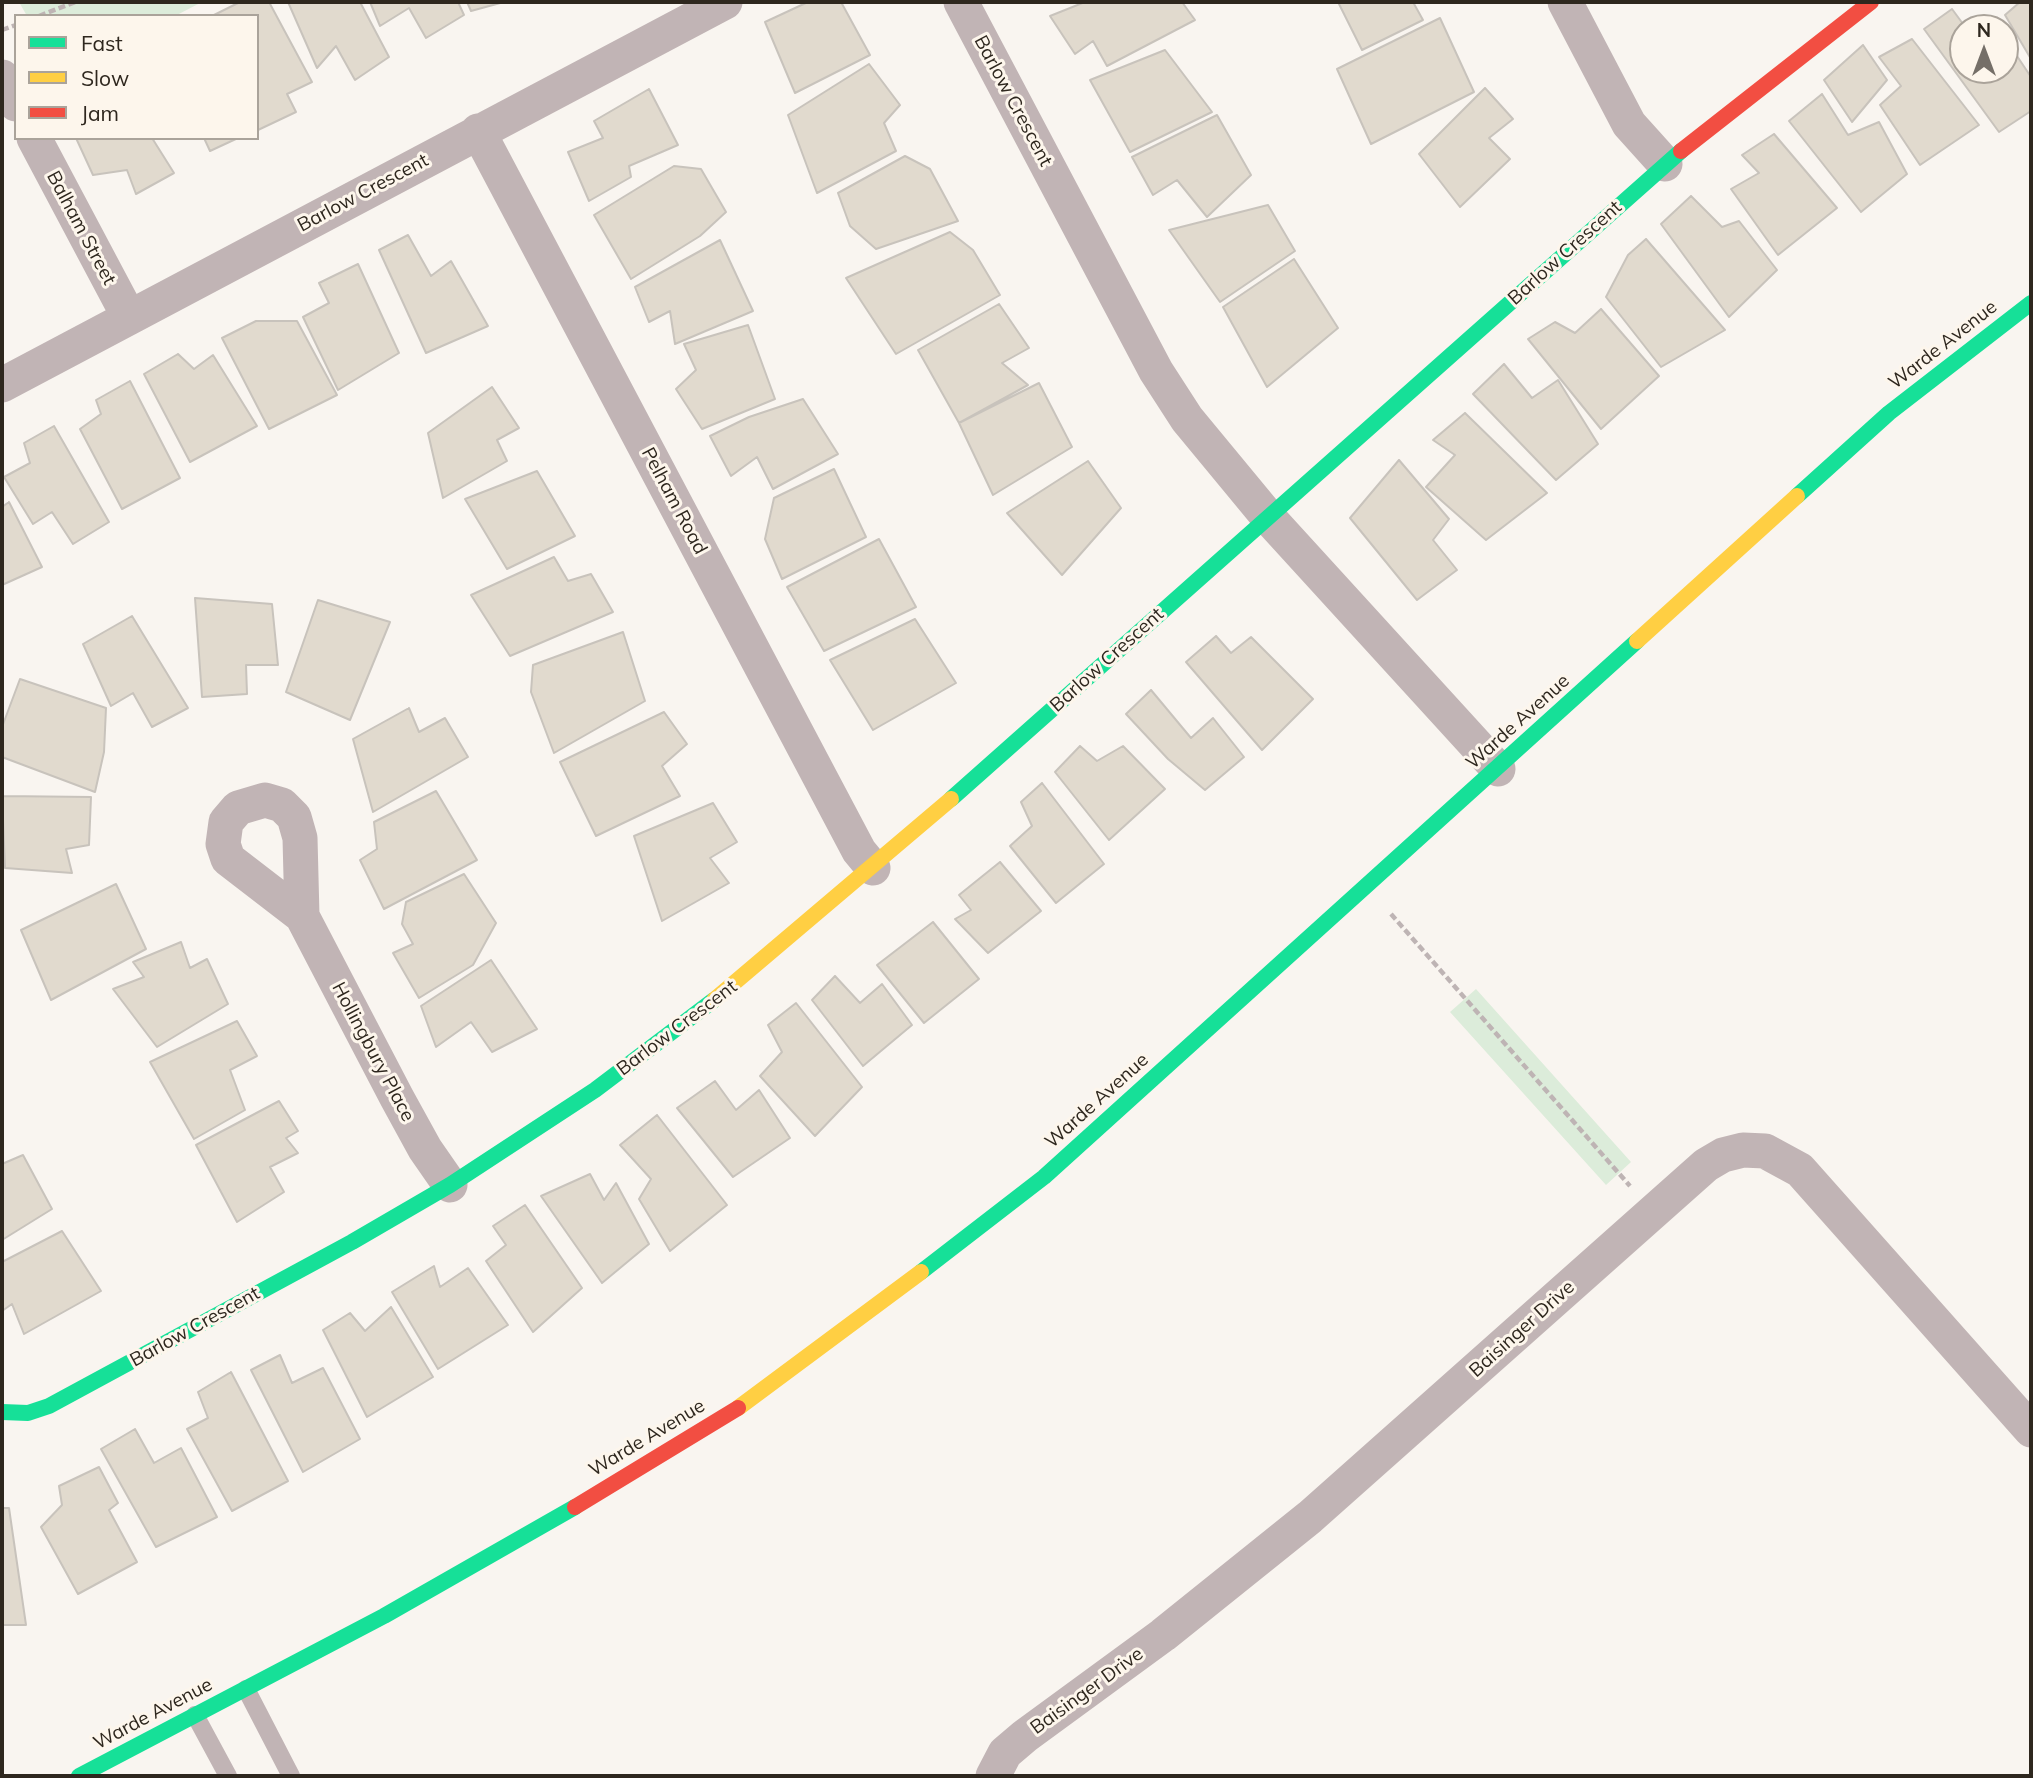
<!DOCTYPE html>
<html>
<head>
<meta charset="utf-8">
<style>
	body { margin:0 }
	#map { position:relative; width:2033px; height:1778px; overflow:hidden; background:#f9f5f0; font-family:Mulish,sans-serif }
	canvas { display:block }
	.frame { position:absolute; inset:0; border:4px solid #2e271e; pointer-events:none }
	.legend { position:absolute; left:14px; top:14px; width:245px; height:126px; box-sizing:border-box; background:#fdf6ec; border:2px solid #aaa39a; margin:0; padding:9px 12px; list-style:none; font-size:21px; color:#2e271e }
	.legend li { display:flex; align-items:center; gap:14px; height:35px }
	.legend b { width:35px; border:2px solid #aaa39a }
	.north { position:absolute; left:1949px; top:14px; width:70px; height:70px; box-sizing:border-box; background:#fdf6ec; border:2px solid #aaa39a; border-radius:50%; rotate:0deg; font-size:19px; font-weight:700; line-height:28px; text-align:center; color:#2e271e }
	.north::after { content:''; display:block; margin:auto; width:24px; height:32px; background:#756f68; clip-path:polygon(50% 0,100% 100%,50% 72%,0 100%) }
</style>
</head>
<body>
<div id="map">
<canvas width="2033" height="1778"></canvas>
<div class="frame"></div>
<ul class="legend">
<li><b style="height:9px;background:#16e098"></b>Fast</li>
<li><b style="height:9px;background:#ffcf43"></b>Slow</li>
<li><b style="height:9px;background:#f24e42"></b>Jam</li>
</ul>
<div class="north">N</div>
</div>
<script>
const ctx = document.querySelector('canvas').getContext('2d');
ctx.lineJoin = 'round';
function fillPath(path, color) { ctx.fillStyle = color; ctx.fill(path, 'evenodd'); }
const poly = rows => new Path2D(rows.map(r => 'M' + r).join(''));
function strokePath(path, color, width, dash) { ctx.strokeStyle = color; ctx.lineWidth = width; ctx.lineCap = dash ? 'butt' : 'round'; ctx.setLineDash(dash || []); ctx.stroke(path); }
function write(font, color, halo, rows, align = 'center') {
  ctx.font = font + ' Mulish,sans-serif'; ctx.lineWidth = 6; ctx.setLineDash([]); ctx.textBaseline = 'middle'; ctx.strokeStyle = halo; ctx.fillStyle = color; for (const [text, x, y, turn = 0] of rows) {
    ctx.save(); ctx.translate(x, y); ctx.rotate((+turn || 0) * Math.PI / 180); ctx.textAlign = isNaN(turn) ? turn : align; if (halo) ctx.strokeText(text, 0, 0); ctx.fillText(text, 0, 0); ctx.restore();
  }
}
fillPath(poly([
	[19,2,202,2,175,16,27,16],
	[1476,989,1631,1162,1606,1185,1450,1012]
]), '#dcecda');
const building = poly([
	[240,2,269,2,312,82,287,94,296,112,258,130,257,16,212,16,240,2],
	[288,2,360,2,389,57,355,80,336,46,317,68,288,2],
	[370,2,458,2,464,15,426,38,409,8,380,26,370,2],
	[467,2,504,2,471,11,467,2],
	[808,2,841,2,870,55,795,93,765,22,808,2],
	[1085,2,1182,2,1195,20,1107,66,1093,41,1075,54,1050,16,1085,2],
	[1338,2,1413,2,1423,20,1362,50,1338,2],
	[2020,2,2031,2,2031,59,2005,15,2020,2],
	[1952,9,1966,28,1963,28,1963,70,2005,70,2005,38,2031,77,2031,111,1999,132,1924,29,1952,9],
	[1440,18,1474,92,1371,144,1337,69,1440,18],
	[1912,39,1979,125,1920,165,1880,105,1901,86,1879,57,1912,39],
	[1863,45,1887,80,1852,122,1824,80,1863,45],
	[1165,50,1212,112,1130,152,1090,80,1165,50],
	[869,64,900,105,884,123,896,151,817,193,788,115,869,64],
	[1485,88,1513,119,1489,138,1510,159,1460,207,1419,154,1485,88],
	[649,89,678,145,629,166,631,177,589,201,568,152,603,138,594,121,649,89],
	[1822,94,1848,135,1879,122,1907,174,1861,212,1789,121,1822,94],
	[1217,115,1251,175,1207,217,1177,180,1153,195,1132,157,1217,115],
	[1774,134,1837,208,1778,255,1731,189,1759,173,1742,155,1774,134],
	[76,138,152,138,174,173,136,194,127,170,93,175,76,138],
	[204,138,238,138,210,151,204,138],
	[905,156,930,169,958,221,876,249,850,226,838,193,905,156],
	[674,166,701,169,726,212,700,236,631,279,594,215,674,166],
	[1691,196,1722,227,1739,221,1777,270,1729,317,1661,224,1691,196],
	[1268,205,1295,251,1220,302,1169,230,1268,205],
	[950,232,973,250,1000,295,896,354,846,278,950,232],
	[408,235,431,276,451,261,488,326,426,353,379,250,408,235],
	[1646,239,1725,330,1661,367,1606,297,1628,255,1646,239],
	[720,240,753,311,675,344,670,311,649,322,635,287,720,240],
	[1294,259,1338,328,1267,387,1223,307,1294,259],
	[358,264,399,353,338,390,303,317,329,303,319,283,358,264],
	[999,304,1029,348,1002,363,1028,385,959,423,918,350,999,304],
	[1601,309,1659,376,1601,429,1528,339,1555,322,1575,333,1601,309],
	[256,321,297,321,337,395,269,429,222,338,256,321],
	[748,325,775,399,702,429,676,389,696,370,684,344,748,325],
	[178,354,194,369,213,355,257,426,190,462,144,374,178,354],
	[1504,364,1532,398,1558,380,1598,444,1556,480,1473,394,1504,364],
	[130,381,180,478,122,509,80,429,101,414,96,400,130,381],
	[1039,383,1072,447,993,495,959,423,1039,383],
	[492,387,519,428,497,440,507,461,443,498,428,433,492,387],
	[803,399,838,454,773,489,757,457,731,476,710,436,749,417,803,399],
	[1465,413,1547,493,1486,540,1426,487,1455,455,1433,440,1465,413],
	[54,426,109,522,73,544,52,512,33,524,4,477,30,463,24,443,54,426],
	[1399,460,1449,519,1433,540,1457,570,1417,600,1350,518,1399,460],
	[1088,461,1121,508,1062,575,1007,513,1088,461],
	[834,469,866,537,782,579,765,539,774,498,834,469],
	[537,471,575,536,507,569,465,499,537,471],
	[9,502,42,567,2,585,2,507,9,502],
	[879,539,916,607,824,651,787,587,879,539],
	[554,557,568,581,591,574,613,612,510,656,471,595,554,557],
	[195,598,272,604,278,665,246,665,247,694,202,697,195,598],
	[318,600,390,622,350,720,286,692,318,600],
	[132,616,188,708,152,727,133,693,111,706,83,644,132,616],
	[915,619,956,683,873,730,830,660,915,619],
	[623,632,645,701,554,753,531,692,533,665,623,632],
	[1216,636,1231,653,1251,637,1313,699,1262,750,1186,662,1216,636],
	[20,679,106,708,104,752,95,792,2,757,2,727,20,679],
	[1151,690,1191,738,1213,718,1244,757,1205,790,1168,759,1126,714,1151,690],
	[409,708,419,732,445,718,468,757,373,812,353,739,409,708],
	[664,712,687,744,662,766,680,796,596,836,560,762,664,712],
	[1080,746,1097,761,1123,746,1165,789,1109,840,1055,772,1080,746],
	[1042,783,1104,864,1056,903,1010,846,1032,826,1021,802,1042,783],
	[436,791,477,860,384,909,360,860,377,849,374,822,436,791],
	[2,796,91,797,89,845,66,849,72,873,5,868,2,796],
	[713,803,737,842,710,858,729,883,662,921,634,836,713,803],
	[1000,862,1041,911,988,953,955,919,971,910,959,895,1000,862],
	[464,874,496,923,473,965,419,998,393,953,413,944,402,924,406,902,464,874],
	[116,884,146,949,51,1000,21,930,116,884],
	[933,922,979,979,924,1023,877,965,933,922],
	[181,942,190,968,207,959,228,1004,157,1047,113,989,144,977,133,962,181,942],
	[491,960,537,1029,492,1052,471,1022,436,1047,421,1006,491,960],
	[835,976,860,1003,882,984,912,1025,863,1066,812,1000,835,976],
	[796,1003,862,1087,815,1136,760,1076,782,1052,768,1025,796,1003],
	[237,1021,257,1056,230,1070,245,1110,194,1139,150,1062,237,1021],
	[715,1081,736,1110,759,1090,790,1138,733,1177,677,1108,715,1081],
	[279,1101,298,1131,286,1138,298,1153,270,1167,284,1192,237,1222,196,1145,279,1101],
	[657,1115,727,1205,670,1251,639,1199,651,1179,620,1145,657,1115],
	[23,1155,52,1209,2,1240,2,1164,23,1155],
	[590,1174,604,1200,616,1183,649,1244,602,1283,541,1196,590,1174],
	[525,1205,582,1288,533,1332,486,1261,506,1245,493,1226,525,1205],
	[62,1231,101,1291,24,1334,12,1304,2,1311,2,1262,62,1231],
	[434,1266,440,1287,468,1268,508,1325,438,1369,392,1292,434,1266],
	[391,1307,433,1377,367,1417,323,1330,350,1313,365,1331,391,1307],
	[280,1355,292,1383,323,1368,360,1439,303,1472,251,1370,280,1355],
	[231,1372,288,1481,232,1511,187,1429,208,1418,198,1392,231,1372],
	[135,1429,154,1463,181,1448,217,1517,156,1547,101,1449,135,1429],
	[99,1467,118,1503,109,1510,137,1562,78,1594,41,1527,62,1505,59,1486,99,1467],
	[2,1508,9,1508,26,1625,2,1625,2,1508]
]);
fillPath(building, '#e1dace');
strokePath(building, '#c8c3bc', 2);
strokePath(poly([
	[39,16,75,2],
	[2,30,16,25],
	[1391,914,1630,1186]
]), '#beb4b4', 4.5, [7, 3.5]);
strokePath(poly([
	[246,1689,291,1776],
	[195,1715,228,1776]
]), '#c1b4b5', 18);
strokePath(poly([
	[961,2,1156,371,1187,419,1268,517,1498,769],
	[1565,2,1629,124,1665,164],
	[2,77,16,104],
	[478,131,859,851,873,868],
	[34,138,129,317],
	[2,385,725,2],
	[302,916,228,859,223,844,226,822,238,808,265,800,282,805,294,817,300,838,302,916,397,1098,425,1149,450,1185],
	[993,1776,1005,1753,1025,1736,1163,1635,1310,1517,1706,1165,1723,1155,1743,1150,1765,1151,1800,1170,2031,1430]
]), '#c1b4b5', 35);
strokePath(poly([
	[1797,496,1889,413,2031,303],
	[951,799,1681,151],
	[921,1272,1044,1177,1637,641],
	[2,1412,28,1413,49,1406,352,1242,450,1185,595,1090,714,1000],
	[79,1776,384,1616,575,1507]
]), '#16e098', 16);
strokePath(poly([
	[1637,641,1797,496],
	[714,1000,951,799],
	[738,1408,921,1272]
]), '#ffcf43', 16);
strokePath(poly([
	[1681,151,1871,2],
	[575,1507,738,1408]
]), '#f24e42', 16);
write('19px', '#2e271e', '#fdf6ec', [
	["Barlow Crescent",1013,101,62],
	["Barlow Crescent",363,193,-28],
	["Balham Street",81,228,62],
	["Barlow Crescent",1565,253,-42],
	["Warde Avenue",1943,345,-38],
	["Pelham Road",674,501,62],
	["Barlow Crescent",1107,660,-42],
	["Warde Avenue",1518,722,-42],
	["Barlow Crescent",677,1028,-37],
	["Hollingbury Place",373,1052,62],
	["Warde Avenue",1097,1101,-42],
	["Barlow Crescent",195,1327,-29],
	["Baisinger Drive",1522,1329,-42],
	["Warde Avenue",647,1438,-31],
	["Baisinger Drive",1087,1691,-36],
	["Warde Avenue",153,1714,-28]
]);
</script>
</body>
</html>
